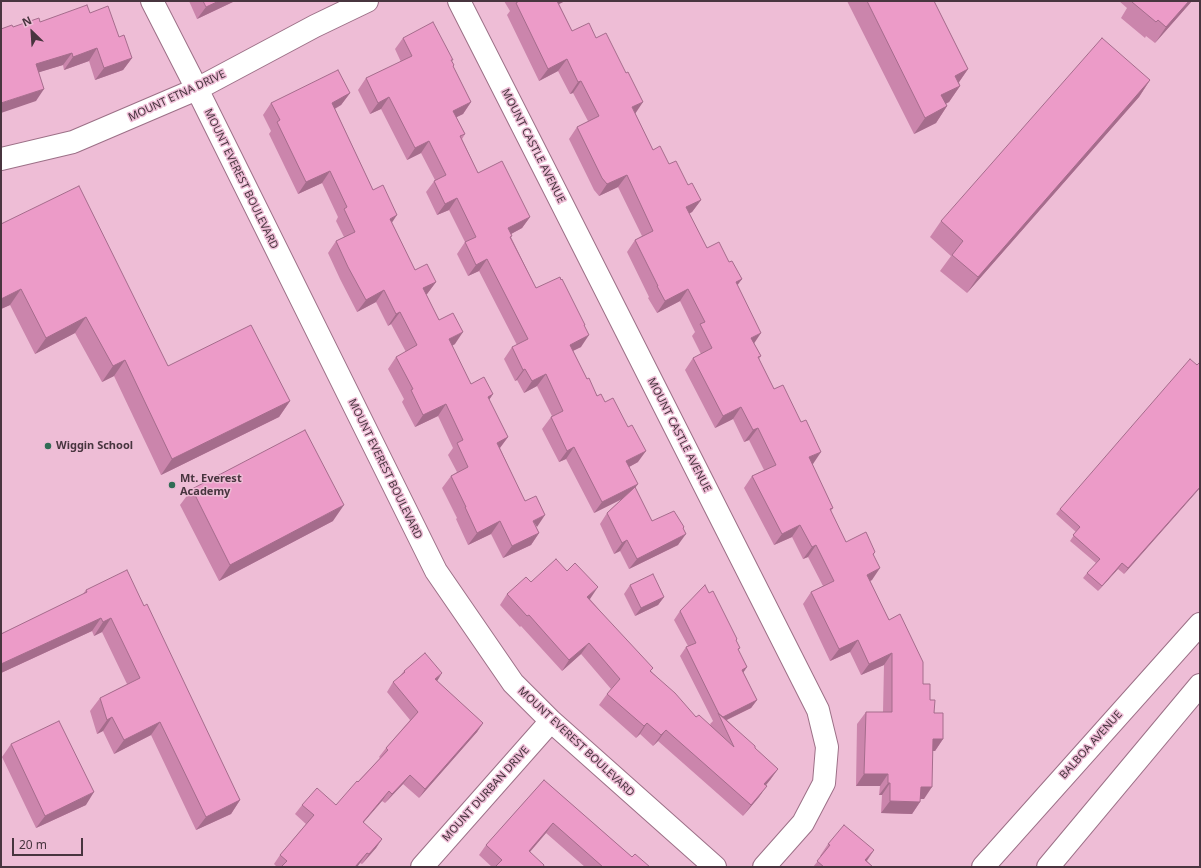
<!DOCTYPE html>
<html>
<head>
<meta charset="utf-8">
<style>
	body { margin:0 }
	#map { position:relative; width:1201px; height:868px; overflow:hidden; background:#eebdd6; font-family:"Noto Sans",sans-serif }
	canvas { display:block }
	.frame { position:absolute; inset:0; border:2px solid #48353f; pointer-events:none }
	.north { position:absolute; left:12px; top:12px; width:40px; height:40px; -webkit-text-stroke:3px #eebdd6; paint-order:stroke; rotate:335deg; font-size:11px; font-weight:700; line-height:16px; text-align:center; color:#48353f }
	.north::after { content:''; display:block; margin:auto; width:14px; height:18px; background:#48353f; clip-path:polygon(50% 0,100% 100%,50% 72%,0 100%) }
	.scale { position:absolute; left:12px; top:838px; width:71px; height:18px; box-sizing:border-box; border:2px solid #48353f; border-top:0; padding-left:5px; font-size:12px; line-height:14px; white-space:nowrap; color:#48353f; -webkit-text-stroke:3px #eebdd6; paint-order:stroke }
</style>
</head>
<body>
<div id="map">
<canvas width="1201" height="868"></canvas>
<div class="frame"></div>
<div class="north">N</div>
<div class="scale">20 m</div>
</div>
<script>
const ctx = document.querySelector('canvas').getContext('2d');
ctx.lineJoin = 'round';
const poly = rows => new Path2D(rows.map(r => 'M' + r).join(''));
function strokePath(path, color, width, dash) { ctx.strokeStyle = color; ctx.lineWidth = width; ctx.lineCap = dash ? 'butt' : 'round'; ctx.setLineDash(dash || []); ctx.stroke(path); }
function fillPath(path, color) { ctx.fillStyle = color; ctx.fill(path, 'evenodd'); }
function write(font, color, halo, rows, align = 'center') {
  ctx.font = font + ' "Noto Sans",sans-serif'; ctx.lineWidth = 3; ctx.setLineDash([]); ctx.textBaseline = 'middle'; ctx.strokeStyle = halo; ctx.fillStyle = color; for (const [text, x, y, turn = 0] of rows) {
    ctx.save(); ctx.translate(x, y); ctx.rotate((+turn || 0) * Math.PI / 180); ctx.textAlign = isNaN(turn) ? turn : align; if (halo) ctx.strokeText(text, 0, 0); ctx.fillText(text, 0, 0); ctx.restore();
  }
}
const minor = poly([
	[152,1,197,89,436,571,513,683,551,721,715,867],
	[459,1,555,190,818,710,827,747,824,783,803,823,764,867],
	[1,159,73,142,197,89,315,26,367,1],
	[422,867,551,721]
]);
const major = poly([
	[983,867,1200,624],
	[1048,867,1200,685]
]);
strokePath(minor, '#9c7087', 24);
strokePath(major, '#9c7087', 24);
strokePath(minor, '#fff', 22);
strokePath(major, '#fff', 22);
fillPath(poly([
	[189,1,235,1,197,19],
	[504,1,564,1,563,2,559,4,572,31,635,113,653,150,669,164,688,185,701,200,692,212,689,214,707,248,729,262,742,279,737,285,754,343,761,356,759,359,774,389,813,464,812,464,833,508,831,511,846,542,875,552,874,554,872,580,870,581,889,620,923,684,930,700,943,739,935,751,933,751,924,799,920,799,920,802,912,814,881,813,882,795,879,795,880,786,856,786,857,724,866,712,883,712,884,665,861,675,850,652,830,661,803,604,811,592,823,586,808,557,803,559,792,537,774,545,744,488,752,476,764,470,749,440,744,442,733,419,715,428,685,370,693,358,701,354,692,336,695,332,680,301,657,313,648,298,649,297,627,252,635,240,642,236,618,187,599,196,594,190,569,139,577,127,588,121,573,93,570,94,558,71,539,81,507,15,510,11],
	[847,1,934,1,968,69,959,82,960,86,949,102,946,104,947,106,936,123,914,134],
	[1119,1,1192,1,1155,43,1146,36,1145,38,1121,18,1127,8],
	[90,13,119,37,132,58,123,70,95,80,89,61,64,70,63,65,39,72,36,101,13,27],
	[403,38,452,61,453,66,471,102,463,114,456,117,465,134,462,139,478,173,530,217,522,228,511,234,511,237,536,288,584,326,581,347,573,351,587,379,638,462,629,467,635,488,652,521,684,527,683,529,678,545,629,569,620,551,614,554,600,524,607,513,622,499,594,513,566,459,559,462,542,429,551,417,552,416,537,386,524,393,517,380,515,381,504,359,512,347,517,345,479,271,468,276,457,254,465,242,449,210,437,215,426,192,435,180,421,153,407,160,381,109,370,114,358,90,366,78,401,62,395,49],
	[1150,80,1139,97,967,293,940,271,951,256,930,237,941,221],
	[350,93,341,105,335,109,373,190,392,223,415,270,436,282,427,294,426,294,439,320,455,344,452,346,471,384,493,394,489,400,508,437,500,448,539,533,531,545,503,558,491,534,468,545,456,519,457,518,442,488,451,476,457,472,448,455,453,448,438,416,415,427,402,402,404,399,388,369,396,357,406,352,391,324,388,326,376,302,357,312,340,279,328,253,336,241,344,237,336,221,338,217,322,183,298,194,269,134,271,131,263,115,271,103],
	[1,224,168,366,290,401,279,417,161,475,114,376,102,382,75,333,35,354,10,305,1,309],
	[1200,362,1200,488,1124,574,1118,569,1098,591,1083,578,1087,573,1096,563,1070,541,1076,532,1056,514,1060,509],
	[192,489,333,521,219,581,180,505],
	[531,582,590,599,651,671,696,717,711,726,710,724,713,721,680,656,686,647,688,646,674,620,680,611,709,593,736,640,740,648,738,650,747,667,743,672,757,700,751,708,727,720,755,748,778,769,770,780,766,785,759,797,743,816,658,741,653,746,640,734,636,738,599,705,607,694,611,689,581,654,562,671,521,626,520,627,500,605,507,594],
	[630,585,664,597,658,605,635,616,624,594],
	[86,590,144,606,240,800,231,814,196,830,151,735,114,754,103,731,97,734,90,711,100,698,127,684,102,632,94,636,92,631,1,673,1,634,82,595],
	[404,671,437,681,483,723,477,732,419,798,403,784,385,803,382,801,363,823,382,839,376,848,362,864,360,863,357,867,277,867,274,864,280,855,306,824,295,814,302,805,336,805,380,758,379,757,386,748,410,720,387,692,393,682,399,677],
	[11,744,86,805,36,828,2,757],
	[544,780,632,857,650,867,585,867,546,833,530,852,543,867,492,867,479,855,486,845],
	[828,844,874,850,867,861,873,867,813,867,821,857,820,856]
]), '#cb85ac');
fillPath(poly([
	[219,1,235,1,197,19,206,7],
	[554,1,564,1,563,2,547,10],
	[1189,1,1192,1,1155,43,1166,27],
	[97,48,89,61,64,70,73,57],
	[72,53,63,65,27,76,36,64],
	[132,58,123,70,95,80,104,68],
	[567,59,558,71,539,81,548,69],
	[968,69,957,85,955,76],
	[1150,80,1139,97,967,293,978,277],
	[581,81,573,93,570,94,578,82],
	[960,86,949,102,930,111,941,95],
	[44,89,36,101,1,113,1,103],
	[350,93,341,105,323,115,332,103],
	[389,97,381,109,370,114,378,103],
	[471,102,463,114,445,123,453,111],
	[643,102,635,114,632,107],
	[947,106,936,123,914,134,925,118],
	[429,141,421,153,407,160,415,148],
	[330,171,322,183,298,194,306,182],
	[627,175,618,187,599,196,607,184],
	[457,198,449,210,437,215,445,204],
	[701,200,692,212,678,219,686,207],
	[397,215,389,227,390,219],
	[530,217,522,228,500,240,508,228],
	[487,259,479,271,468,276,476,265],
	[742,279,733,291,736,282],
	[436,282,427,294,414,300,423,288],
	[21,289,10,305,1,309,1,299],
	[688,289,680,301,657,313,665,301],
	[384,290,376,302,357,312,366,300],
	[400,312,391,324,388,326,396,314],
	[86,317,75,333,35,354,46,338],
	[463,332,455,344,440,352,449,339],
	[761,333,753,345,751,338],
	[589,335,581,347,562,356,570,345],
	[125,360,114,376,102,382,113,366],
	[525,369,517,380,515,381,523,370],
	[546,374,537,386,524,393,532,381],
	[493,394,485,406,488,397],
	[290,401,279,417,161,475,172,459],
	[446,404,438,416,415,427,423,415],
	[741,407,733,419,715,428,723,416],
	[758,428,749,440,744,442,753,430],
	[508,437,499,449,497,443],
	[574,447,566,459,559,462,567,451],
	[646,451,638,462,618,473,626,461],
	[821,452,813,464,801,469,809,457],
	[638,484,630,495,594,513,602,502],
	[1200,487,1200,488,1124,574,1128,568],
	[344,505,333,521,219,581,230,565],
	[545,515,537,527,533,521],
	[500,521,491,534,468,545,477,533],
	[800,525,792,537,774,545,782,534],
	[539,533,531,545,503,558,512,546],
	[686,534,678,545,629,569,637,559],
	[627,540,620,551,614,554,622,543],
	[816,545,808,557,803,559,812,547],
	[1122,563,1118,569,1098,591,1102,586],
	[880,568,872,580,858,586,867,575],
	[598,587,590,599,580,608,587,597],
	[664,597,658,605,635,616,641,608],
	[101,618,92,631,1,673,1,664],
	[111,618,102,632,94,636,103,622],
	[858,640,850,652,830,661,839,649],
	[589,643,581,654,562,671,569,660],
	[892,653,884,665,861,675,869,664],
	[747,667,741,676,742,670],
	[442,673,436,683,435,679],
	[757,700,751,708,722,722,721,717],
	[112,717,103,731,97,734,107,720],
	[160,722,151,735,114,754,124,740],
	[483,723,477,732,419,798,425,789],
	[647,723,640,734,636,738,644,726],
	[666,730,658,741,653,746,661,735],
	[933,739,943,739,935,751,925,751],
	[778,769,770,780,757,796,764,784],
	[864,774,888,774,880,786,856,786],
	[410,775,403,784,385,803,392,794],
	[888,783,890,783,882,795,879,795],
	[767,786,759,797,743,816,751,805],
	[921,787,932,787,924,799,912,799],
	[389,791,382,801,356,831,363,822],
	[94,792,86,805,36,828,45,816],
	[240,800,231,814,196,830,206,817],
	[890,801,920,802,912,814,881,813],
	[553,823,546,833,522,861,529,851],
	[382,839,376,848,362,864,369,854],
	[874,850,865,863,865,860],
	[367,853,357,867,355,867]
]), '#a56c8c');
const building = poly([
	[203,1,219,1,206,7,203,1],
	[519,1,557,1,572,31,589,23,596,38,606,33,626,73,628,72,643,102,632,107,653,150,660,146,669,164,676,161,688,185,692,183,701,200,686,207,707,248,719,242,729,262,732,261,742,279,736,282,761,333,751,338,761,356,758,357,774,389,783,385,801,422,806,420,821,452,809,457,833,508,830,509,846,542,866,532,875,552,873,554,880,568,867,575,889,620,900,614,923,662,923,684,930,684,930,700,935,700,934,713,943,713,943,739,933,739,932,787,921,787,920,802,890,801,890,783,888,783,888,774,864,774,866,712,892,712,892,653,869,664,858,640,839,649,811,592,834,581,816,545,812,547,800,525,782,534,752,476,776,465,758,428,753,430,741,407,723,416,693,358,712,348,700,324,705,322,688,289,665,301,657,286,658,286,635,240,653,231,627,175,607,184,602,178,577,127,599,116,581,81,578,82,567,59,548,69,516,3,519,1],
	[867,1,934,1,968,69,955,76,960,86,941,95,947,106,925,118,867,1],
	[1132,1,1189,1,1166,27,1158,20,1156,22,1132,2,1132,1],
	[87,5,90,13,108,6,119,37,124,35,132,58,104,68,97,48,73,57,72,53,36,64,44,89,1,103,1,29,12,25,13,27,39,18,40,22,87,5],
	[433,22,453,60,451,60,454,65,453,66,471,102,453,111,465,134,460,136,478,173,502,161,530,217,508,228,512,236,510,237,536,288,560,277,561,280,562,279,585,325,584,325,589,335,570,345,587,379,589,378,597,396,601,394,605,402,613,398,628,427,632,425,646,451,626,461,638,484,602,502,574,447,567,451,551,417,563,411,546,374,532,381,525,369,523,370,512,347,528,339,487,259,476,265,465,242,476,237,457,198,445,204,434,181,446,175,429,141,415,148,389,97,378,103,366,78,412,56,403,38,433,22],
	[1102,38,1150,80,978,277,952,255,963,241,941,221,1102,38],
	[338,70,350,93,332,103,373,190,383,185,397,215,390,219,415,270,427,264,436,282,423,288,439,320,453,313,463,332,449,339,471,384,484,377,493,394,488,397,508,437,497,443,525,501,536,496,545,515,533,521,539,533,512,546,500,521,477,533,465,507,466,507,451,476,468,467,457,443,463,440,446,404,423,415,411,390,413,389,396,357,417,345,400,312,396,314,384,290,366,300,348,267,336,241,355,232,344,209,347,207,330,171,306,182,277,122,280,120,271,103,338,70],
	[79,186,168,366,251,325,290,401,172,459,125,360,113,366,86,317,46,338,21,289,1,299,1,224,79,186],
	[1190,359,1197,365,1200,362,1200,487,1128,568,1122,563,1102,586,1087,573,1100,559,1073,535,1080,527,1060,509,1190,359],
	[305,430,344,505,230,565,192,489,305,430],
	[635,487,652,521,674,511,684,527,683,528,686,534,637,559,627,540,622,543,607,513,635,487],
	[556,559,567,571,575,563,598,587,587,597,653,668,650,671,675,693,696,717,699,715,734,747,718,713,755,746,755,748,778,769,764,784,767,786,751,805,666,730,661,735,647,723,644,726,607,694,620,679,589,643,569,660,529,615,527,616,507,594,526,577,531,582,556,559],
	[127,570,144,606,147,604,240,800,206,817,160,722,124,740,112,717,107,720,100,698,140,678,111,618,103,622,101,618,1,664,1,634,87,592,86,590,127,570],
	[653,574,664,597,641,608,630,585,653,574],
	[705,585,709,593,713,591,737,639,736,640,740,648,738,649,747,667,742,670,757,700,723,717,719,714,686,647,696,643,680,611,705,585],
	[425,653,442,673,435,679,483,723,425,789,410,775,392,794,389,791,363,822,382,839,369,854,367,853,355,867,281,867,287,861,280,855,314,815,302,805,317,788,336,805,357,781,358,782,388,750,386,748,418,712,393,682,405,672,404,671,425,653],
	[59,721,94,792,45,816,11,744,59,721],
	[544,780,632,857,635,854,650,867,603,867,553,823,529,851,544,865,543,867,495,867,502,860,486,845,544,780],
	[844,825,874,850,865,860,873,867,824,867,817,861,830,845,828,844,844,825]
]);
fillPath(building, '#ec9bc8');
strokePath(building, '#a56c8c', 1);
for (const [x, y, r, color] of [
	[48,446,4,"#316c55"],
	[172,485,4,"#316c55"]
]) { const dot = new Path2D(); dot.arc(x, y, r, 0, 2 * Math.PI); ctx.fillStyle = color; ctx.fill(dot); strokePath(dot, '#eebdd6', 1.5); }
write('11px', '#48353f', '#eebdd6', [
	["MOUNT ETNA DRIVE",177,96,-25],
	["MOUNT CASTLE AVENUE",533,146,63],
	["MOUNT EVEREST BOULEVARD",241,179,64],
	["MOUNT CASTLE AVENUE",679,435,63],
	["MOUNT EVEREST BOULEVARD",385,469,64],
	["MOUNT EVEREST BOULEVARD",576,742,43],
	["BALBOA AVENUE",1091,745,-48],
	["MOUNT DURBAN DRIVE",486,794,-48]
]);
write('bold 11px', '#48353f', '#eebdd6', [
	["Wiggin School",56,446],
	["Mt. Everest",180,479],
	["Academy",180,492]
], 'left');
</script>
</body>
</html>
